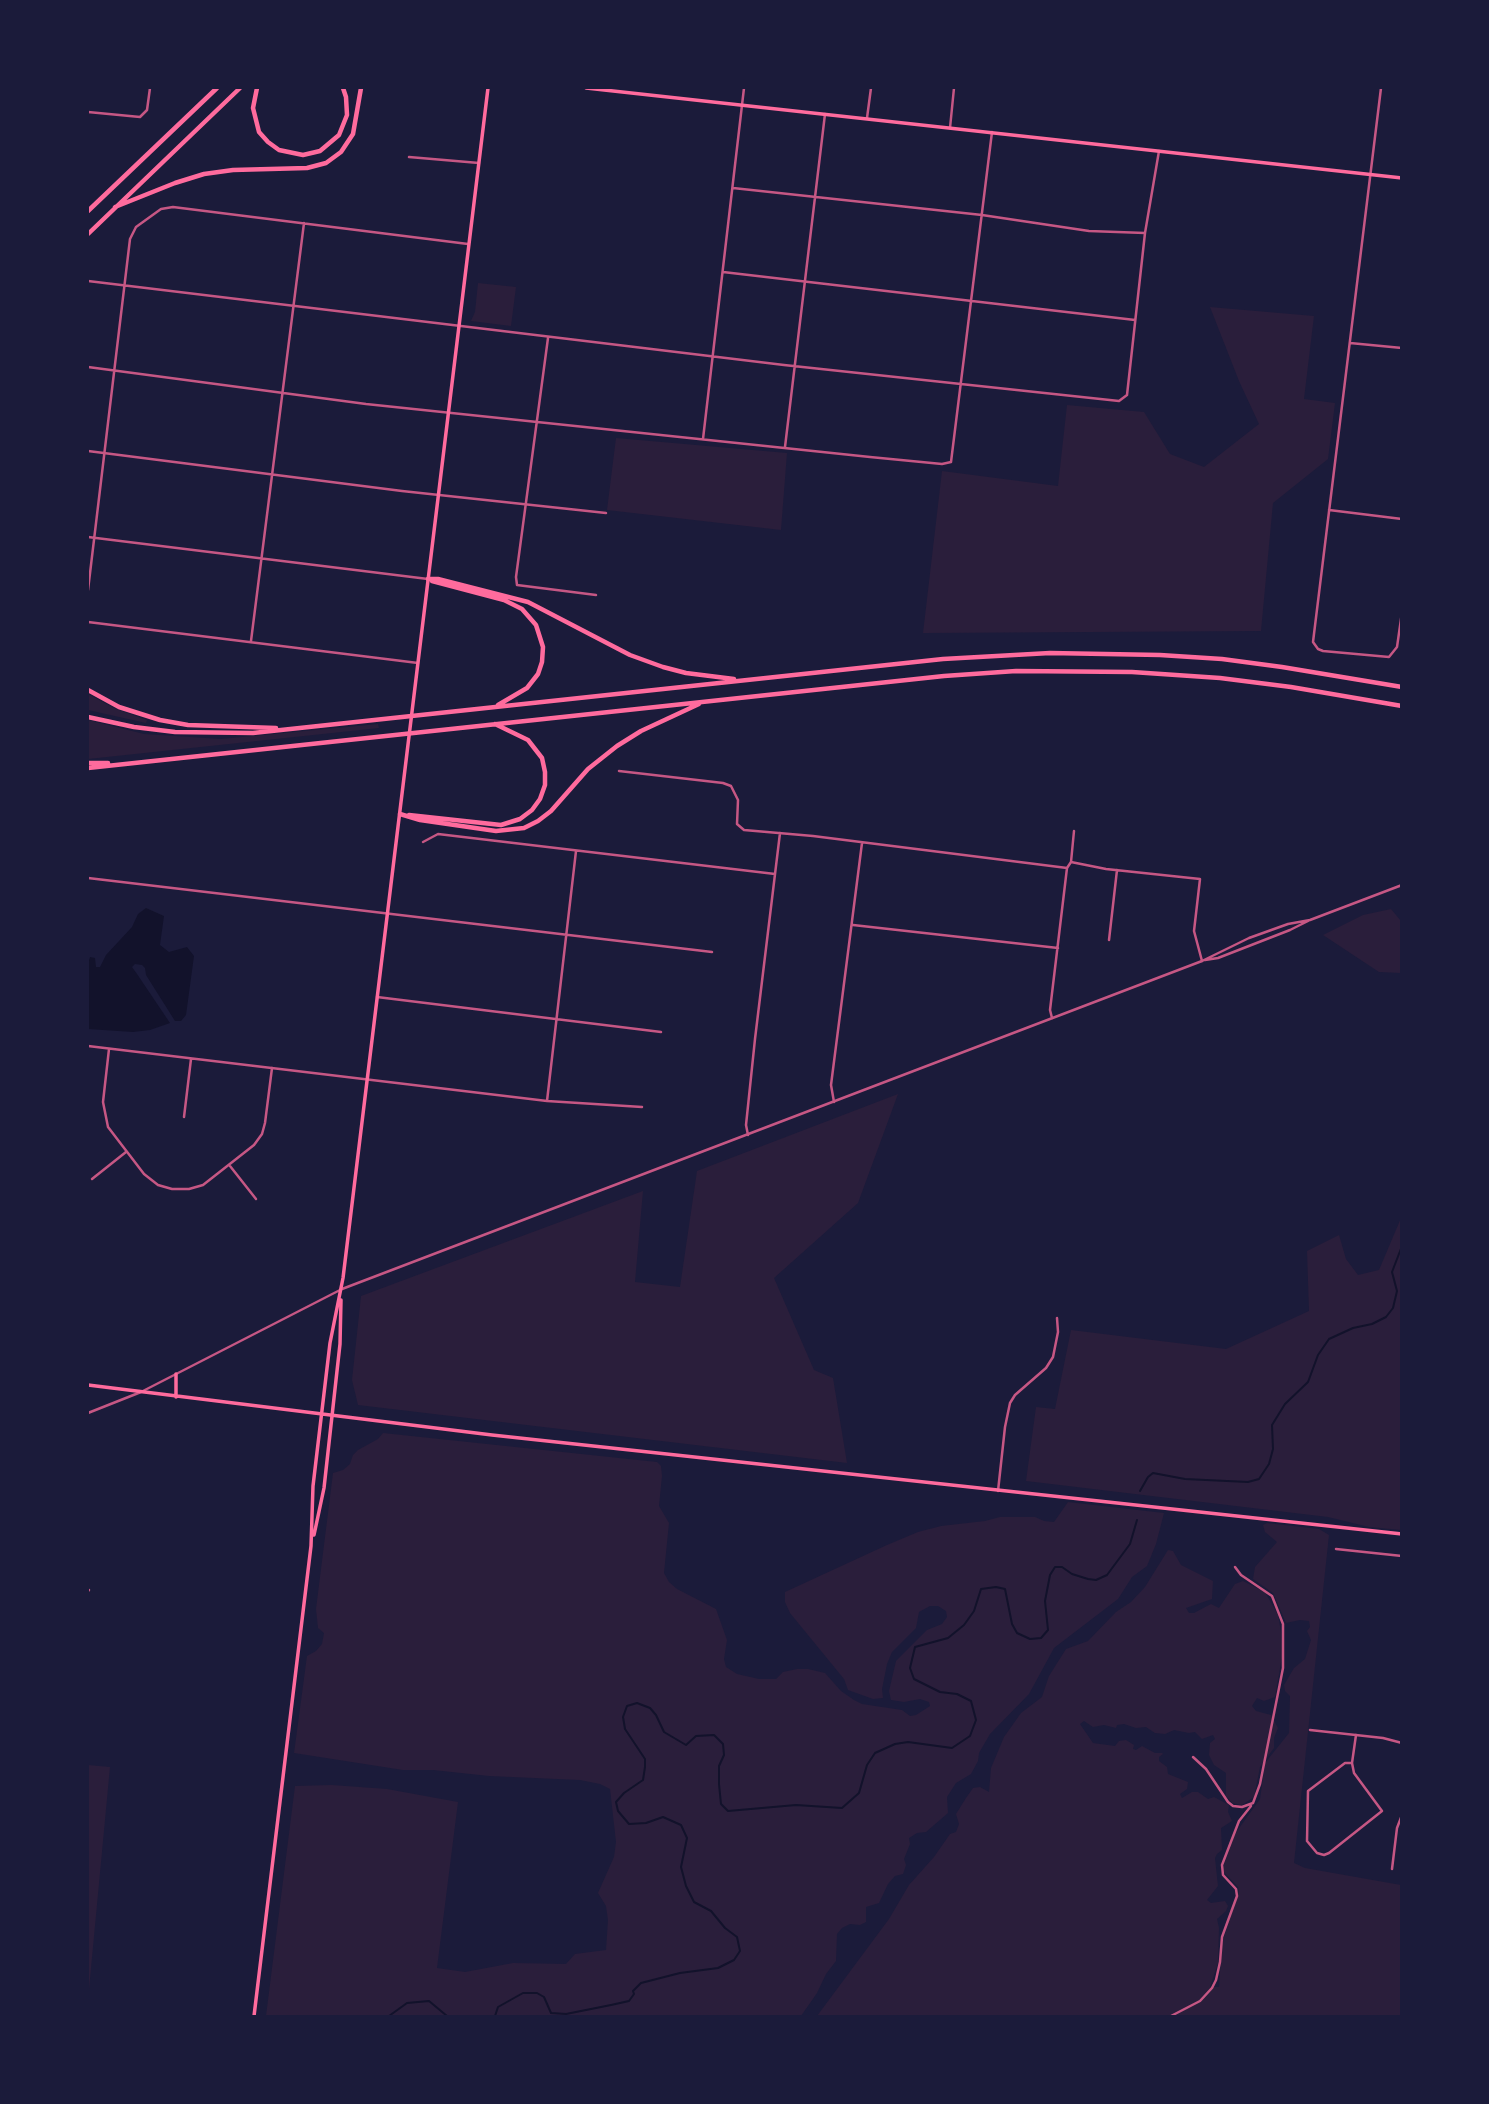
<!DOCTYPE html>
<html>
<head>
<meta charset="utf-8">
<style>
	body { margin:0 }
	#map { position:relative; width:1489px; height:2104px; overflow:hidden; background:#1b1b3a; font-family:Helvetica,sans-serif }
	canvas { display:block }
	.frame { position:absolute; inset:0; border:89px solid #1b1b3a; pointer-events:none }
</style>
</head>
<body>
<div id="map">
<canvas width="1489" height="2104"></canvas>
<div class="frame"></div>
</div>
<script>
const ctx = document.querySelector('canvas').getContext('2d');
ctx.lineJoin = 'round';
function fillPath(path, color) { ctx.fillStyle = color; ctx.fill(path, 'evenodd'); }
const poly = rows => new Path2D(rows.map(r => 'M' + r).join(''));
function strokePath(path, color, width, dash) { ctx.strokeStyle = color; ctx.lineWidth = width; ctx.lineCap = dash ? 'butt' : 'round'; ctx.setLineDash(dash || []); ctx.stroke(path); }
fillPath(poly([
	[478,283,516,287,511,326,471,321,475,312],
	[1210,307,1314,316,1304,399,1335,403,1328,459,1273,503,1261,631,923,633,942,471,1058,486,1067,405,1144,412,1170,454,1204,467,1259,424,1239,381],
	[616,438,787,453,781,530,607,510],
	[88,694,116,709,147,720,146,723,88,710],
	[88,720,144,734,221,739,378,724,379,728,88,759],
	[1391,909,1401,921,1401,973,1379,972,1323,935,1363,915],
	[898,1094,858,1203,774,1278,814,1370,833,1378,847,1463,358,1405,352,1380,361,1296,643,1191,635,1282,680,1287,697,1171],
	[1401,1218,1401,1530,1369,1527,1328,1517,1026,1481,1036,1407,1055,1409,1071,1330,1226,1349,1309,1311,1307,1251,1339,1235,1346,1259,1358,1275,1379,1270],
	[383,1433,657,1462,661,1466,662,1476,659,1506,669,1523,664,1573,669,1582,677,1589,716,1609,727,1640,724,1659,726,1667,737,1674,759,1679,776,1679,783,1672,797,1669,808,1669,825,1673,841,1691,854,1700,862,1704,902,1710,910,1716,916,1715,930,1706,929,1702,920,1699,904,1702,891,1700,889,1691,896,1661,927,1630,942,1624,947,1617,946,1611,938,1606,930,1606,919,1612,916,1628,892,1652,887,1664,882,1689,883,1698,873,1699,848,1690,844,1679,790,1613,785,1602,785,1592,887,1545,918,1532,941,1526,985,1521,1000,1517,1035,1517,1044,1521,1054,1522,1068,1502,1164,1513,1156,1544,1147,1566,1132,1577,1118,1599,1054,1648,1029,1694,990,1734,979,1753,978,1761,971,1774,956,1783,947,1797,948,1813,926,1832,917,1833,909,1838,910,1844,904,1859,906,1865,903,1874,895,1876,888,1884,879,1903,866,1907,866,1922,860,1925,850,1924,842,1928,837,1934,836,1961,826,1974,817,1993,801,2016,266,2016,295,1786,332,1785,387,1789,458,1802,437,1968,465,1972,513,1963,566,1964,575,1954,606,1950,608,1920,606,1906,598,1893,614,1857,616,1842,610,1789,600,1784,580,1780,489,1776,433,1770,403,1770,294,1753,307,1656,316,1651,322,1644,324,1633,318,1628,316,1609,333,1473,343,1470,350,1464,353,1455,358,1450,378,1439],
	[1267,1523,1319,1529,1329,1535,1294,1863,1305,1868,1401,1885,1401,2016,817,2016,889,1919,909,1885,934,1857,950,1834,956,1832,959,1824,956,1814,966,1798,973,1788,980,1787,989,1792,991,1768,1004,1737,1021,1713,1042,1697,1049,1676,1066,1649,1088,1641,1116,1612,1131,1602,1145,1587,1168,1550,1173,1551,1181,1565,1213,1581,1212,1599,1186,1608,1189,1613,1194,1613,1211,1604,1219,1608,1235,1584,1243,1581,1265,1592,1278,1615,1281,1632,1282,1657,1275,1697,1264,1701,1257,1698,1252,1706,1256,1711,1271,1715,1278,1728,1274,1738,1274,1748,1260,1767,1254,1797,1242,1805,1232,1803,1226,1796,1226,1773,1214,1765,1209,1755,1210,1743,1215,1739,1213,1735,1202,1739,1195,1732,1189,1733,1174,1730,1165,1734,1155,1733,1146,1727,1136,1728,1124,1724,1117,1725,1116,1728,1104,1725,1093,1727,1084,1721,1080,1724,1093,1743,1115,1746,1119,1741,1126,1740,1134,1745,1133,1749,1136,1750,1142,1746,1155,1753,1162,1753,1163,1754,1159,1757,1159,1761,1167,1767,1168,1774,1188,1782,1187,1789,1180,1794,1182,1798,1192,1792,1198,1792,1208,1799,1214,1797,1229,1805,1228,1812,1232,1821,1221,1828,1222,1850,1217,1854,1215,1858,1218,1886,1207,1900,1211,1903,1225,1901,1228,1906,1226,1911,1217,1919,1219,1928,1218,1963,1210,1987,1219,1987,1222,1943,1239,1892,1238,1887,1222,1870,1235,1834,1260,1799,1265,1763,1289,1733,1290,1696,1285,1691,1284,1685,1294,1668,1305,1659,1311,1640,1307,1631,1310,1627,1309,1621,1300,1620,1286,1623,1273,1593,1253,1579,1255,1567,1277,1542,1265,1532,1263,1525],
	[88,1765,110,1767,88,2000]
]), '#2a1e3b');
fillPath(poly([
	[146,908,164,916,160,945,169,952,187,947,194,956,186,1015,181,1021,175,1021,146,975,145,968,142,965,135,964,132,967,137,974,170,1023,150,1030,133,1032,88,1029,88,964,90,957,95,958,96,967,100,967,106,955,132,927,138,914]
]), '#12122b');
strokePath(poly([
	[1140,1491,1148,1477,1153,1473,1185,1479,1248,1482,1259,1479,1269,1464,1273,1449,1272,1425,1285,1404,1308,1382,1318,1355,1329,1339,1353,1328,1372,1324,1386,1317,1393,1308,1397,1291,1392,1272,1402,1246],
	[389,2016,407,2003,429,2001,447,2016],
	[495,2016,498,2007,523,1993,537,1993,544,1997,551,2013,566,2014,611,2005,629,2001,634,1994,633,1991,641,1983,680,1973,718,1968,734,1960,740,1951,737,1937,725,1928,711,1911,694,1902,686,1886,681,1867,687,1838,681,1825,663,1817,646,1823,629,1824,618,1811,616,1802,624,1793,643,1780,645,1767,645,1759,625,1729,623,1717,627,1706,637,1703,650,1708,656,1715,664,1732,686,1745,696,1736,714,1735,723,1744,724,1755,719,1766,719,1784,721,1804,728,1811,796,1805,842,1808,859,1793,867,1765,875,1753,895,1744,908,1742,952,1748,970,1736,976,1720,971,1701,957,1694,940,1692,914,1679,910,1668,915,1647,948,1638,964,1625,974,1611,981,1589,996,1587,1005,1589,1012,1624,1017,1633,1030,1639,1041,1638,1048,1630,1045,1601,1050,1575,1055,1567,1062,1567,1072,1574,1088,1579,1096,1580,1107,1575,1130,1544,1137,1520]
]), '#12122b', 2);
strokePath(poly([
	[1381,88,1313,642,1318,649,1323,651,1389,657,1397,647,1402,612],
	[88,112,140,117,147,110,150,88],
	[867,118,871,88],
	[950,128,954,88],
	[409,157,479,163],
	[733,188,982,215,1089,231,1145,233],
	[723,272,1135,320],
	[88,281,784,365,1119,401,1127,395,1145,233,1159,151],
	[548,338,516,577,517,585,596,595],
	[1350,343,1402,348],
	[88,367,366,404,870,457,942,464,951,462,992,132],
	[703,439,744,88],
	[785,447,825,114],
	[88,451,402,491,606,513],
	[1329,510,1402,519],
	[88,537,428,579],
	[88,590,130,239,136,227,161,209,173,207,468,244],
	[88,622,418,663],
	[251,641,304,223],
	[619,771,723,783,731,786,738,800,737,824,744,830,813,836,1067,868],
	[423,842,438,834,775,874],
	[1071,862,1106,869,1200,879,1194,931,1202,961],
	[88,878,712,952],
	[853,925,1058,948],
	[1109,940,1117,870],
	[377,997,661,1032],
	[1052,1018,1050,1010,1067,868,1071,862,1074,831],
	[88,1046,547,1101,642,1107],
	[109,1049,103,1102,108,1127,144,1174,158,1185,172,1189,189,1189,203,1185,254,1145,262,1134,265,1123,272,1068],
	[547,1101,576,851],
	[834,1102,831,1085,862,843],
	[184,1117,191,1059],
	[748,1135,746,1125,755,1039,780,833],
	[230,1166,256,1199],
	[92,1179,126,1152],
	[998,1491,1005,1427,1010,1403,1015,1395,1046,1368,1053,1357,1058,1332,1057,1318],
	[1336,1549,1402,1556],
	[88,1591,89,1590],
	[1310,1730,1383,1738,1402,1743],
	[1193,1757,1206,1769,1228,1802,1233,1806,1242,1807,1253,1803,1260,1784,1283,1668,1283,1624,1272,1596,1241,1575,1235,1567],
	[1352,1763,1345,1763,1308,1791,1307,1841,1317,1853,1324,1855,1329,1853,1382,1811,1354,1773,1352,1763,1356,1735],
	[1392,1869,1397,1828,1402,1815],
	[1171,2016,1200,2001,1212,1988,1216,1980,1220,1962,1222,1937,1237,1896,1236,1889,1223,1875,1222,1865,1239,1821,1251,1806]
]), '#c65784', 2.5);
strokePath(poly([
	[1205,960,1218,958,1290,930,1310,920,1402,885],
	[88,1413,141,1392,342,1289,1202,961,1249,938,1288,924,1310,920]
]), '#c65784', 2.5);
strokePath(poly([
	[586,88,1402,178],
	[88,1385,492,1435,1402,1534],
	[176,1397,176,1374],
	[314,1535,324,1488,340,1344,341,1300],
	[311,1546,313,1486,330,1343,343,1278,488,88],
	[254,2016,311,1546]
]), '#ff6b9d', 3.5);
strokePath(poly([
	[257,88,253,108,259,132,268,142,279,150,303,155,320,151,339,135,347,115,346,97,343,88],
	[115,207,175,183,204,174,233,170,307,168,326,163,341,152,353,134,361,88],
	[88,211,217,88],
	[88,234,240,88],
	[428,579,438,579,528,602,630,655,663,667,686,673,734,679],
	[432,581,504,600,522,609,536,625,543,647,542,662,538,674,527,688,498,705],
	[88,690,119,707,160,720,188,725,276,728],
	[88,717,134,727,175,732,253,733,943,659,1050,653,1160,655,1222,659,1282,667,1402,687],
	[88,763,108,763],
	[88,768,944,676,1016,671,1132,672,1220,678,1291,687,1402,706],
	[400,814,420,820,496,831,524,828,538,821,551,811,588,769,617,746,641,731,699,704],
	[409,815,501,825,520,819,532,810,540,799,545,785,545,772,542,758,528,740,495,724]
]), '#ff6b9d', 4.5);
</script>
</body>
</html>
